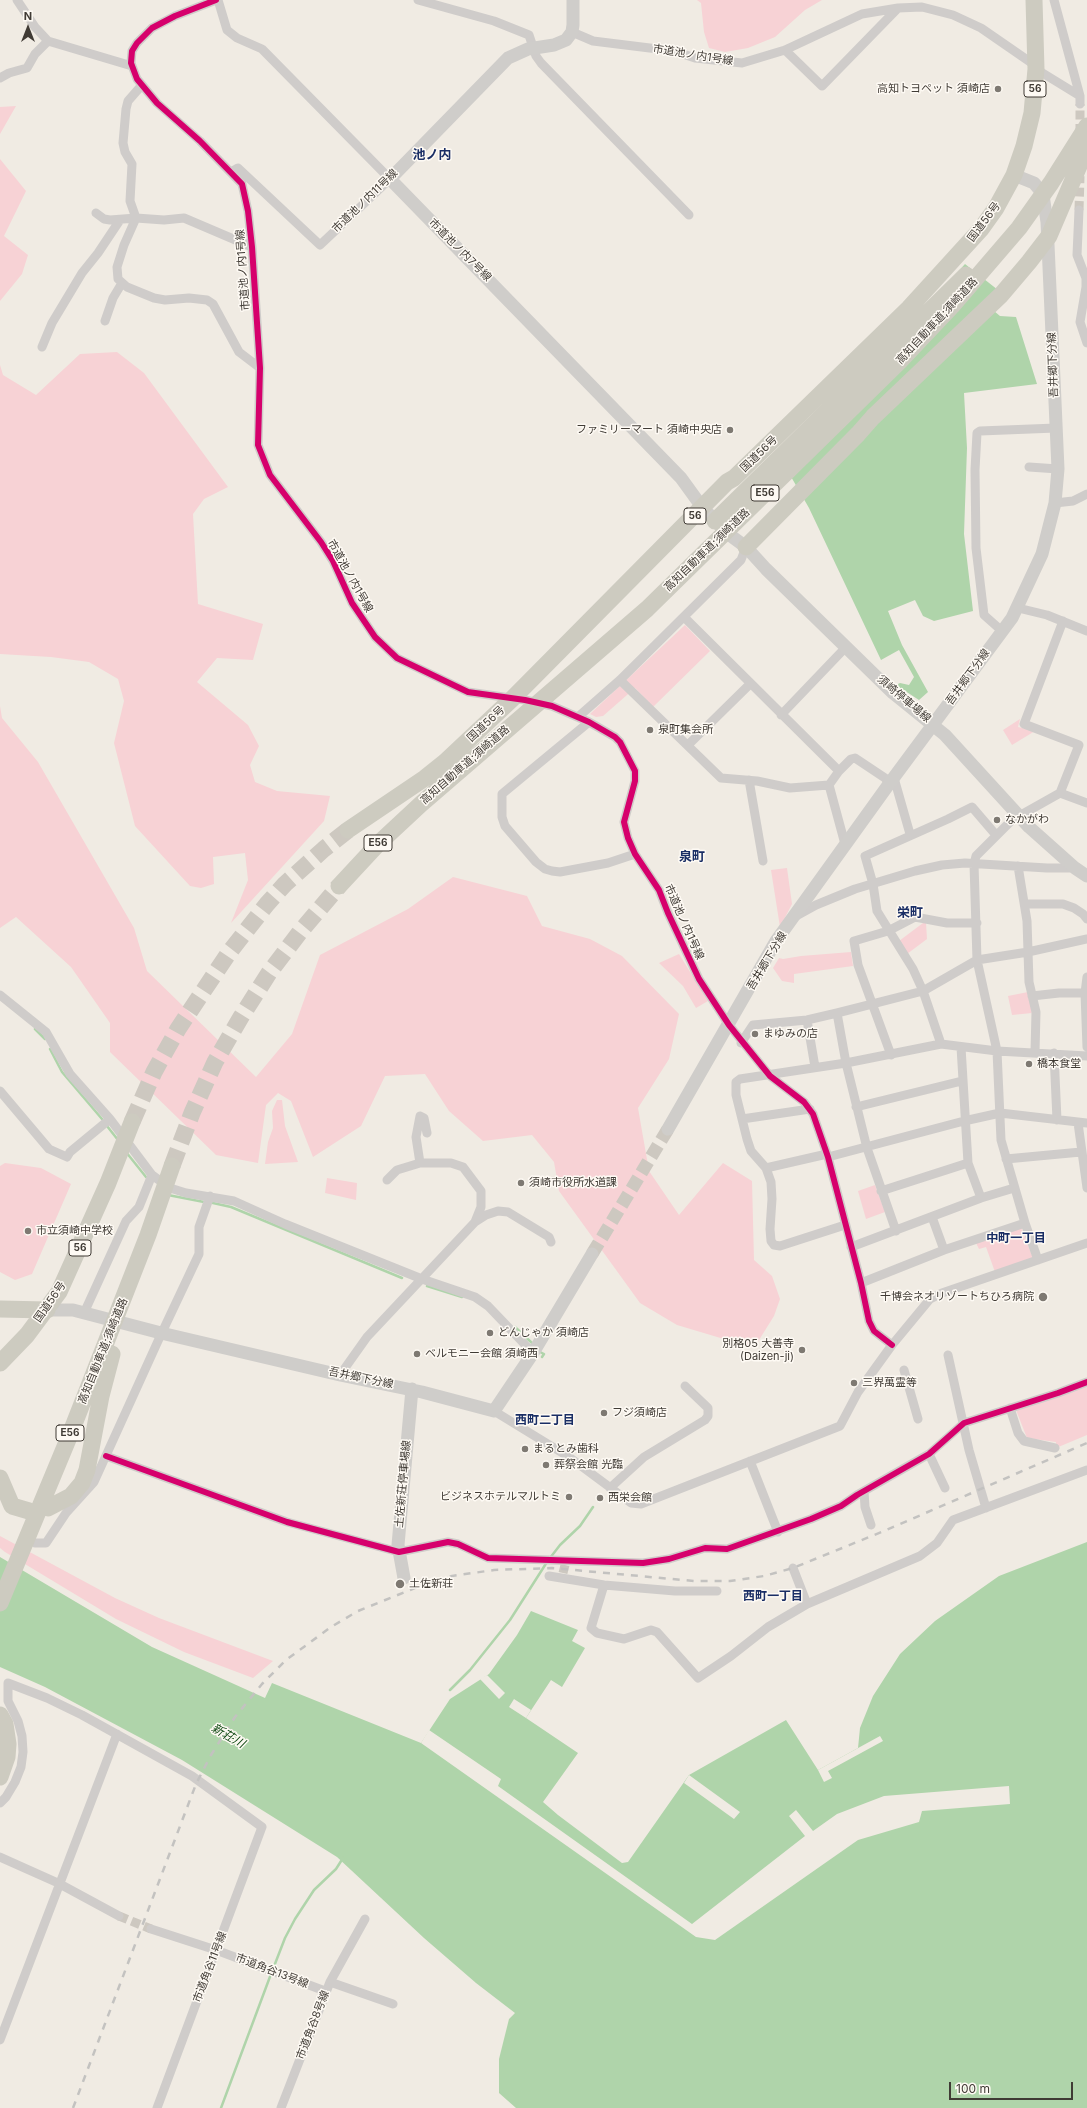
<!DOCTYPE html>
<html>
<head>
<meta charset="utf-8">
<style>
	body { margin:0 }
	#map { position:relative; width:1087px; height:2108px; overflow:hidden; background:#f0ebe3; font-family:Inter,sans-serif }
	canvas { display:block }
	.north { position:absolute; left:8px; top:8px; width:40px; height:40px; -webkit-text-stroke:3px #fefaf4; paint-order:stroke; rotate:0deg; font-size:11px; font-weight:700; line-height:16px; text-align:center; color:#403b35 }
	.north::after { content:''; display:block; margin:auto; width:14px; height:18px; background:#403b35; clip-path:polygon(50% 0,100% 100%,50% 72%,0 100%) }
	.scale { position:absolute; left:949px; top:2082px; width:124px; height:18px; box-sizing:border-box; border:2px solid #403b35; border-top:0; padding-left:5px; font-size:12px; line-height:14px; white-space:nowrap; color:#403b35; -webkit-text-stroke:3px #fefaf4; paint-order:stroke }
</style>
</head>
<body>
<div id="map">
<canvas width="1087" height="2108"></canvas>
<div class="north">N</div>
<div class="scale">100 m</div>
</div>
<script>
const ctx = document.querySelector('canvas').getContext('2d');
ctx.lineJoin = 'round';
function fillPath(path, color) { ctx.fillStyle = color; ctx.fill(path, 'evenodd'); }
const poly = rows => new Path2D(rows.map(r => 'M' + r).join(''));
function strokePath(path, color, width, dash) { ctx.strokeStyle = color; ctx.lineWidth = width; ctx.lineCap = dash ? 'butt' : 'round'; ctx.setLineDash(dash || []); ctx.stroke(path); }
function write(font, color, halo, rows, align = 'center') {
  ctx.font = font + ' Inter,"Noto Sans JP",sans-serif'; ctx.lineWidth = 3; ctx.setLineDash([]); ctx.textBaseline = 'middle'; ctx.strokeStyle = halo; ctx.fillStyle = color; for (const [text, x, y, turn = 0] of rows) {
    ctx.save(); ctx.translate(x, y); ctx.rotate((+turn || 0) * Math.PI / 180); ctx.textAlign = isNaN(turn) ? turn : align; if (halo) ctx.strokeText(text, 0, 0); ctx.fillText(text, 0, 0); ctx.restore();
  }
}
fillPath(poly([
	[697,0,822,0,805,10,775,37,748,48,725,52,709,48,704,32,701,3],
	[16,106,0,134,0,107],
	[0,159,26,191,4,236,28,255,22,274,0,301],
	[117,352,144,373,228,487,204,499,193,514,198,604,263,624,253,660,217,658,197,682,248,725,259,746,250,765,255,782,277,791,330,796,324,821,231,923,248,880,245,853,213,857,214,884,201,888,190,886,135,826,114,743,124,701,118,679,89,662,51,657,0,654,0,365,3,375,36,395,80,354],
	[685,625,710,651,653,707,635,688,603,716,596,717,590,714],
	[0,706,2,718,38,762,134,928,147,971,256,1077,292,1034,320,955,408,909,453,877,527,896,542,926,590,939,622,956,679,1014,669,1059,638,1108,649,1171,679,1215,723,1163,752,1181,754,1260,772,1276,780,1299,774,1316,754,1348,677,1325,640,1303,559,1191,554,1162,532,1135,483,1141,449,1111,425,1074,385,1076,361,1126,313,1157,291,1101,278,1093,266,1105,258,1163,216,1155,110,1052,110,1023,71,967,16,917,0,928],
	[1020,719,1018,727,1035,731,1012,745,1003,730],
	[787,868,792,904,780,927,771,870],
	[923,923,926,923,927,939,907,954,899,941],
	[851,952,853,966,794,974,794,983,782,981,773,968,779,958,783,959,801,956],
	[679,954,708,1001,696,1008,683,986,659,963],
	[1028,992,1032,1013,1012,1015,1008,996],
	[277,1100,282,1100,285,1126,298,1162,265,1164,268,1142,273,1128,272,1111],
	[5,1163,41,1168,71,1184,32,1274,15,1280,0,1272,0,1166],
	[327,1178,357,1183,356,1200,325,1193],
	[875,1185,885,1212,866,1219,858,1191],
	[1021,1227,1033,1258,995,1272,986,1247,979,1249,976,1243],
	[1087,1385,1087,1435,1056,1448,1056,1442,1027,1438,1016,1410],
	[0,1536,115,1598,159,1618,273,1661,253,1678,184,1652,116,1619,5,1552,0,1548]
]), '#f7d2d5');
fillPath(poly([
	[965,264,998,290,994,311,1000,316,1016,317,1037,384,964,393,967,448,964,534,973,611,934,621,923,616,915,600,888,611,902,645,928,692,919,700,896,685,900,683,909,685,914,677,899,650,881,660,809,508,782,461],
	[1087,1542,1087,2108,516,2108,499,2093,499,2059,509,2019,515,2013,476,1983,424,1938,337,1857,182,1760,45,1687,0,1667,0,1557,152,1647,265,1698,272,1683,421,1743,450,1699,489,1674,517,1635,531,1611,578,1630,572,1641,585,1648,562,1687,551,1680,526,1718,578,1753,543,1802,558,1815,622,1863,628,1862,689,1775,786,1720,818,1770,858,1748,860,1728,873,1696,900,1654,935,1621,999,1576]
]), '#afd4aa');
fillPath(poly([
	[487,1675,505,1693,499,1699,480,1679],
	[514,1699,531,1710,526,1718,509,1707],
	[429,1730,501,1779,498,1786,692,1924,805,1836,789,1816,796,1810,813,1831,837,1814,884,1796,1009,1786,1010,1804,922,1811,919,1822,858,1840,715,1940,696,1937,421,1743],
	[880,1736,883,1741,828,1771,832,1778,824,1782,818,1770],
	[689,1775,740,1812,734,1819,684,1783]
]), '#f0ebe3');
strokePath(poly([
	[35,1029,45,1039],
	[50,1049,62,1072,102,1119],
	[107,1126,118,1140],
	[126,1152,146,1177],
	[168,1195,204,1202],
	[213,1203,231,1207,402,1278],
	[427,1286,462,1297],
	[515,1327,532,1343],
	[540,1352,544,1354,542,1357],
	[550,1558,560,1545,580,1526,593,1507],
	[450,1690,470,1670,510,1620,547,1562],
	[273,1969,285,1938,295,1919,314,1890,336,1869,343,1858],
	[221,2108,271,1974]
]), '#afd4aa', 2.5);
strokePath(poly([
	[1080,133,1080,104],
	[1079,210,1080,176],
	[563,1573,565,1565],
	[119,1916,151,1929]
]), '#cdc8c0', 9, [9, 4.5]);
strokePath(poly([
	[592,1254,668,1129]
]), '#cdc8c0', 13, [13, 6]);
strokePath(poly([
	[132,1122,154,1072,178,1029,228,954,267,904,285,884,324,849,348,830],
	[172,1166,192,1113,215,1062,241,1017,269,973,300,932,339,886]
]), '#cdc8c0', 17, [17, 8]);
strokePath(poly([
	[17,0,35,27,48,41,132,66],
	[216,0,175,16,152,28,137,43,132,51,131,63,137,79,157,103,200,141,242,184,248,211,252,247,260,368,258,445,270,475,321,542,333,561,352,603,375,637,397,658,468,692,525,700,552,706,589,722,615,737,620,742,635,771,635,781,624,822,628,838,635,854,659,890,668,913,699,979,729,1025,770,1076,804,1102,813,1114,828,1157,861,1283,869,1321,874,1331,892,1345],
	[218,0,227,30,237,38,262,49,390,179,320,245,238,168,231,172],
	[418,0,494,21,529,35,536,56,541,63,689,215],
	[1054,0,1080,96,1080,104],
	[572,32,593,41,674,51,695,58,742,63,785,50,862,14,898,8,922,7,953,15,981,28,1036,66],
	[785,50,822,86,898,8],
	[1036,69,1080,96],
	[0,78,9,73,27,68,35,54,48,41],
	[142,85,128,101,126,109,123,143,125,152,132,164,130,201,136,218,124,245,117,267,118,279,127,287,154,298,165,300,189,298,207,300,213,304,239,352,260,368],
	[1079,210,1077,255,1086,278,1086,287,1080,322,1087,343],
	[96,213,104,219,110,220,136,218,164,220,184,218,252,247],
	[105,321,113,298,122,283],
	[42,347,52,323,82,273,98,253,120,220],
	[1029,467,1058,469],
	[1055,503,1073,501,1087,494],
	[1018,608,1047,615,1087,631],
	[684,617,839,771],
	[1002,631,984,615,976,548,975,470,977,433,980,431,1056,428],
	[620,680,721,778,757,781,790,788,829,785,839,771,851,759,855,758,885,778,889,784],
	[781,715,847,646],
	[578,717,620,680,741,560,746,547],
	[589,722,502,794,502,817,505,826,536,862,545,869,552,871,560,872,608,863,635,854],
	[688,745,750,684],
	[894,778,910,834],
	[749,780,763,861],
	[829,785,845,844],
	[1060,793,1087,803],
	[1018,866,1027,921,1029,982,1036,1012,1035,1052],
	[1026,904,1063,904,1074,908,1083,914,1087,919],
	[796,916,816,905,855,889,915,871,942,865,965,863,1047,868,1075,868],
	[1087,977,1085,993,1087,1047],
	[0,995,46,1032,70,1074,110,1119,152,1175,170,1188,186,1193,234,1201,285,1224,422,1279,475,1297,488,1306,533,1353],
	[1032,996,1059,993,1085,993],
	[837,1013,846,1063,867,1148,896,1231],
	[807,1020,815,1067],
	[741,1043,753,1025,807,1020,837,1013,923,991,977,960,1028,952,1087,939],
	[941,1044,923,991,913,969,877,911,873,884,865,856,948,819,972,807,996,835],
	[961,1047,968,1163,981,1198],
	[1054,1053,1057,1120],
	[891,1055,858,965,854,941,888,931,915,917,947,923,977,923],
	[0,1091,49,1149,67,1157,70,1152,110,1119],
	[856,1107,962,1081],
	[742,1119,810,1109],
	[1078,1123,1087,1188],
	[827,1154,766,1168,751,1151,747,1139,736,1095,736,1082,740,1079,846,1063,941,1044,997,1051,1087,1056],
	[828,1157,964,1121,1000,1113,1087,1123],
	[1006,1159,1081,1152],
	[420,1163,416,1137,420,1116,424,1118,427,1133],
	[766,1168,771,1182,772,1199,770,1229,771,1241,774,1245,780,1246,845,1225],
	[387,1180,397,1170,420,1163,451,1163,463,1167,481,1191,481,1207,475,1222],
	[881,1191,968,1163],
	[932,1217,944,1250,1025,1223],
	[851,1247,981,1198,1014,1188],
	[1038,1260,1025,1223,1001,1140,997,1051,977,960,974,864,976,856,1012,820,1060,793,1079,745,1024,724,1063,621],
	[861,1283,944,1250],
	[84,1313,126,1221,139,1207,152,1175],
	[948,1355,969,1450,986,1508],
	[904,1370,918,1419],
	[340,1375,367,1337,475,1222,486,1215,498,1211,508,1212,549,1237,551,1242],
	[1010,1408,1018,1433,1024,1441,1055,1448],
	[494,1411,569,1457,631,1503,641,1504,840,1426,858,1392,892,1345,930,1299,942,1293,1087,1243],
	[929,1454,945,1488],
	[106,1456,287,1522,399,1552,448,1542,458,1544,488,1558,643,1563,669,1559,705,1548,727,1549,811,1519,841,1506,857,1495,929,1454,964,1423,1058,1393,1087,1382],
	[750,1461,778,1532],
	[610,1488,644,1457,705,1420,708,1416,708,1408,685,1386],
	[864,1491,865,1507,871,1525],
	[35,1543,46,1543,66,1513,94,1482,158,1341,199,1254,199,1227,210,1196],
	[793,1568,807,1604],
	[549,1576,604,1585,675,1591,717,1591],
	[604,1585,591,1628,597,1633,624,1639,651,1630,657,1632,698,1678,731,1656,768,1627,807,1604,920,1556,937,1543,953,1520,1087,1470],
	[0,1803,6,1797,15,1782,21,1767,23,1752,22,1736,18,1721,8,1701,8,1683,47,1698,82,1715,192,1776,262,1827,157,2108],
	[0,1857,58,1883,119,1916],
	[151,1929,216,1950,325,1991],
	[330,1982,365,1919],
	[0,2040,117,1734],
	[281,2108,330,1982,393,2004]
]), '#cfccca', 9);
strokePath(poly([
	[573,0,573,25,572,32,566,40,554,45,528,49,508,58,390,179,681,478,702,507,727,533,746,547,766,569,893,693,945,735,1029,827,1075,868,1087,876],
	[668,1129,776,941,889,784,1012,618,1042,554,1055,503,1058,469,1047,222,1043,195,1039,189,1034,183,1014,175],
	[47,1310,73,1310,161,1333,340,1375,422,1392,494,1411,533,1353,592,1254],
	[404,1578,398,1545,412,1389]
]), '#cfcdca', 13);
strokePath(poly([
	[715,521,966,275],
	[746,547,858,434,873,417,1001,295,1029,262,1049,236,1087,147],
	[348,830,425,778,445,762,512,699,727,482,734,478,909,308,981,229,996,208,1014,175,1024,146,1032,113,1036,69,1034,0],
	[339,886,378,844,421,804,647,609,900,361,952,306,1019,228,1051,183,1087,126],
	[0,1309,47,1310],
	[0,1363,27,1335,59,1292,108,1183,132,1122],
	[0,1478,12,1506,29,1511],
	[48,1508,71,1496,82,1483,87,1470,101,1396,112,1354],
	[0,1603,69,1437,148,1235,172,1166],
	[0,1715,5,1724,8,1744,7,1757,0,1777]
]), '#cdcbc0', 17);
strokePath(poly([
	[73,2108,196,1784,211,1755,235,1717,262,1684,286,1660,331,1627,358,1611,430,1582,452,1576,494,1570,552,1568,694,1581,730,1581,764,1576,793,1568,884,1531,1087,1443]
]), '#c3c2c0', 2.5, [7, 7]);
strokePath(poly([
	[216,0,175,16,152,28,137,43,132,51,131,63,137,79,157,103,200,141,242,184,248,211,252,247,260,368,258,445,270,475,321,542,333,561,352,603,375,637,397,658,468,692,525,700,552,706,589,722,615,737,620,742,635,771,635,781,624,822,628,838,635,854,659,890,668,913,699,979,729,1025,770,1076,804,1102,813,1114,828,1157,861,1283,869,1321,874,1331,892,1345],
	[106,1456,287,1522,399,1552,448,1542,458,1544,488,1558,643,1563,669,1559,705,1548,727,1549,811,1519,841,1506,857,1495,929,1454,964,1423,1058,1393,1087,1382]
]), '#d6006c', 6);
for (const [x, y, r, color] of [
	[998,89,4,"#7e7972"],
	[730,430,4,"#7e7972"],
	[650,730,4,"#7e7972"],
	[997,820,4,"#7e7972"],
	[755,1034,4,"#7e7972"],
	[1029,1064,4,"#7e7972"],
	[521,1183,4,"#7e7972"],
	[28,1231,4,"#7e7972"],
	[1043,1297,5,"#7e7972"],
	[490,1333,4,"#7e7972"],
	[802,1350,4,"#7e7972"],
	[417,1354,4,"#7e7972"],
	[854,1383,4,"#7e7972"],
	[604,1413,4,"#7e7972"],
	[525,1449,4,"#7e7972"],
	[546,1465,4,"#7e7972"],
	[569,1497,4,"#7e7972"],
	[600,1498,4,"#7e7972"],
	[400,1584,5,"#7e7972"]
]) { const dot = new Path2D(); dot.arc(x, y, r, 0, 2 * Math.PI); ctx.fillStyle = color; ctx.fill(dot); strokePath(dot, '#fefaf4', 1.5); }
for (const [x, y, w] of [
	[1035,89,22],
	[765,493,28],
	[695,516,22],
	[378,843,28],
	[80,1248,22],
	[70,1433,28]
]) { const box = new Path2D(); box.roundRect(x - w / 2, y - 8, w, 16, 3); ctx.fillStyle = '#fefaf4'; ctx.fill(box); strokePath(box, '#403b35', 1); }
write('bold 10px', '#403b35', null, [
	["56",1035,89],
	["E56",765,493],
	["56",695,516],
	["E56",378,843],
	["56",80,1248],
	["E56",70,1433]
]);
write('11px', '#403b35', '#fefaf4', [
	["市道池ノ内1号線",693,55,9],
	["市道池ノ内11号線",365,201,-44],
	["国道56号",984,222,-53],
	["市道池ノ内7号線",460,250,45],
	["市道池ノ内1号線",243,270,-94],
	["高知自動車道;須崎道路",937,321,-47],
	["吾井郷下分線",1053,365,-92],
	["国道56号",759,454,-44],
	["高知自動車道;須崎道路",707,550,-44],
	["市道池ノ内1号線",350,576,61],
	["吾井郷下分線",968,677,-54],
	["須崎停車場線",904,699,40],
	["国道56号",486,724,-43],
	["高知自動車道;須崎道路",465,765,-41],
	["市道池ノ内1号線",684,922,66],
	["吾井郷下分線",767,961,-59],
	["国道56号",50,1302,-55],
	["高知自動車道;須崎道路",103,1351,-68],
	["吾井郷下分線",361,1378,12],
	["土佐新荘停車場線",403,1484,-85],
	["市道角谷11号線",210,1967,-69],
	["市道角谷13号線",272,1971,21],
	["市道角谷8号線",313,2025,-69]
]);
write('11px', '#403b35', '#fefaf4', [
	["高知トヨペット 須崎店",990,89,"right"],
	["ファミリーマート 須崎中央店",722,430,"right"],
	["泉町集会所",658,730],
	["なかがわ",1005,820],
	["まゆみの店",763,1034],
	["橋本食堂",1037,1064],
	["須崎市役所水道課",529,1183],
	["市立須崎中学校",36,1231],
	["千博会ネオリゾートちひろ病院",1034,1297,"right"],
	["どんじゃか 須崎店",498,1333],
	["別格05 大善寺",794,1344,"right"],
	["(Daizen-ji)",794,1357,"right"],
	["ベルモニー会館 須崎西",425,1354],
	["三界萬霊等",862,1383],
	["フジ須崎店",612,1413],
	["まるとみ歯科",533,1449],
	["葬祭会館 光臨",554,1465],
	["ビジネスホテルマルトミ",561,1497,"right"],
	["西栄会館",608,1498],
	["土佐新荘",409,1584]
], 'left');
write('bold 12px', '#1a2e65', '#fefaf4', [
	["中町一丁目",1016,1238],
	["西町二丁目",545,1420],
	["西町一丁目",773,1596]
]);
write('italic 12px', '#0e4811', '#fefaf4', [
	["新荘川",228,1736,30]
]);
write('bold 13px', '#1a2e65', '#fefaf4', [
	["池ノ内",432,155],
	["泉町",692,857],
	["栄町",910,913]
]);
</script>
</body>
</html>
